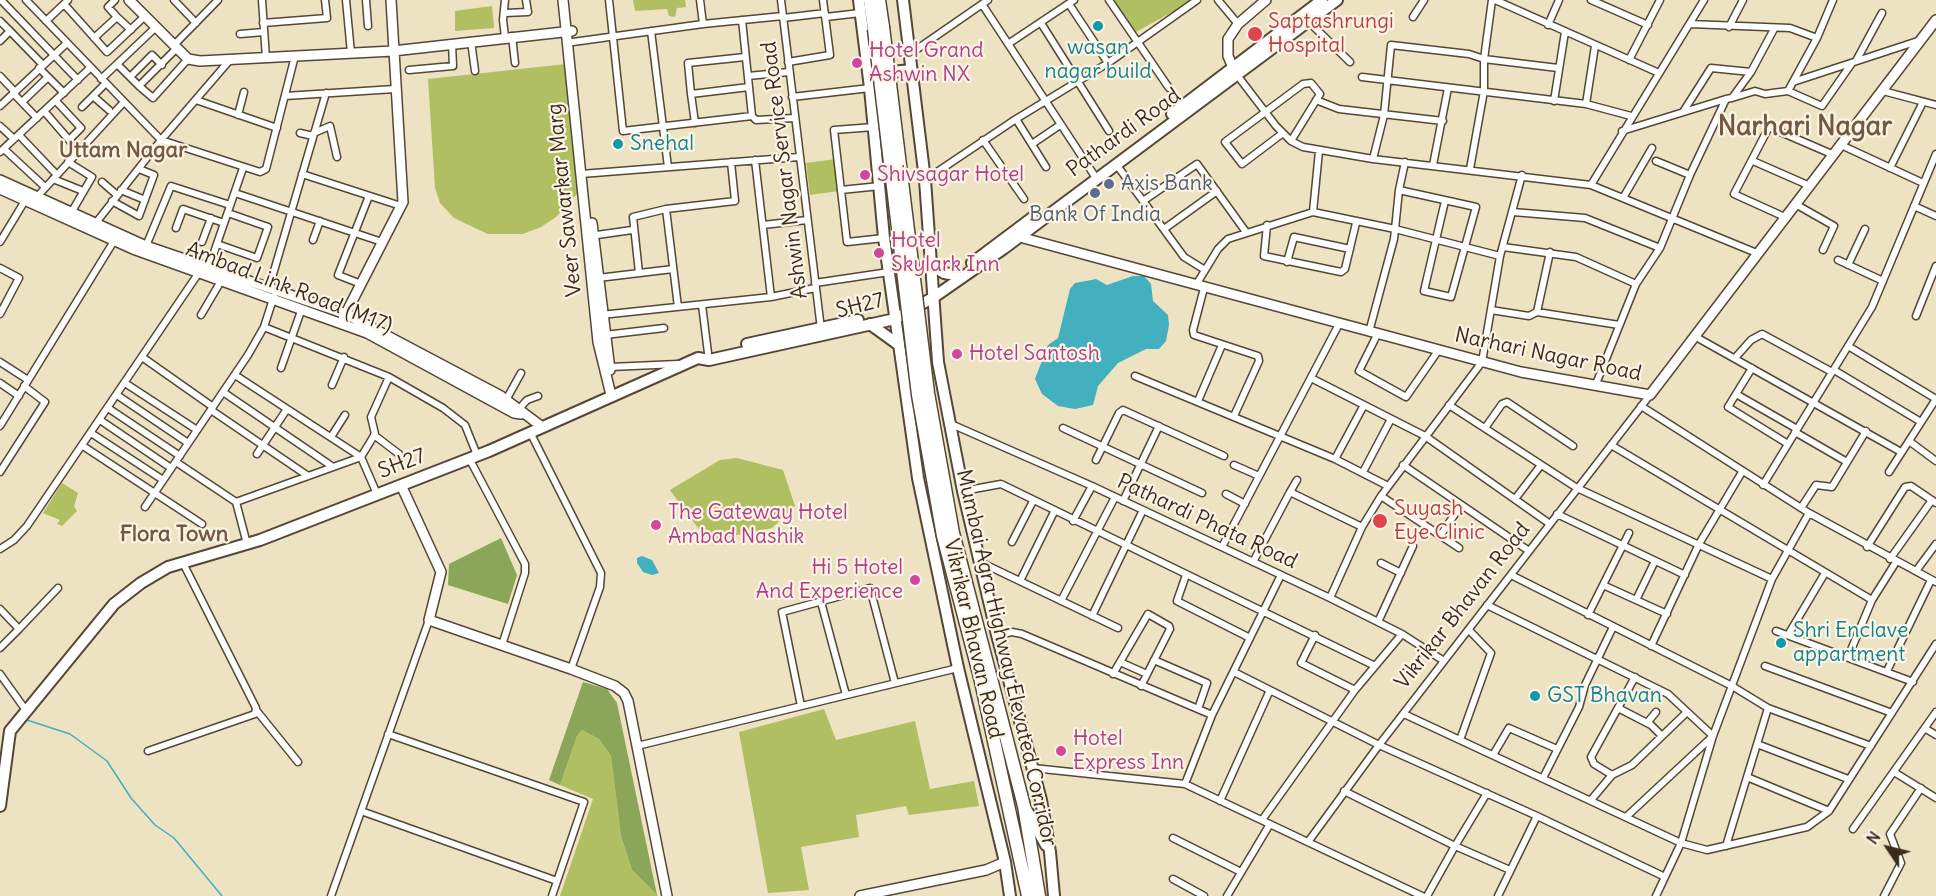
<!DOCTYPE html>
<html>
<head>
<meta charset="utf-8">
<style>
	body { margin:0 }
	#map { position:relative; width:1936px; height:896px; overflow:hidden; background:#ede2c2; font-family:Delius,sans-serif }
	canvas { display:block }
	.north { position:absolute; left:1858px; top:818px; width:60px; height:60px; -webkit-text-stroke:4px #fcf5e5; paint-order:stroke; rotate:305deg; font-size:16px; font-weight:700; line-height:24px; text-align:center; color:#3b2a1e }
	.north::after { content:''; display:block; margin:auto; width:21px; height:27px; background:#3b2a1e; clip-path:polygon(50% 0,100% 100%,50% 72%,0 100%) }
</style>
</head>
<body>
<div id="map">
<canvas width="1936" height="896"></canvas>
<div class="north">N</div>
</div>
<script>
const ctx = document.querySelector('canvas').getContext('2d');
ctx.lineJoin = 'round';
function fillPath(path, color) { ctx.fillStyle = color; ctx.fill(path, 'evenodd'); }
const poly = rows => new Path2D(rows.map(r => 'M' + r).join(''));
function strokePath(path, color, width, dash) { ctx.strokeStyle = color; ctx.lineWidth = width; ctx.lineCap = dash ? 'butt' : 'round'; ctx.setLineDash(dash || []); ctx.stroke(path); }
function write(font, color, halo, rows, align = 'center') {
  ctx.font = font + ' Delius,sans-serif'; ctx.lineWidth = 4.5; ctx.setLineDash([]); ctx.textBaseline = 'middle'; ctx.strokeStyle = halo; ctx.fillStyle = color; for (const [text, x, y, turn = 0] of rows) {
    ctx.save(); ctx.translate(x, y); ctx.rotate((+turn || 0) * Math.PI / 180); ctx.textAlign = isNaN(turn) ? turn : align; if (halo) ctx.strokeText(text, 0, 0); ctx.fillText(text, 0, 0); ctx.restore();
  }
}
fillPath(poly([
	[633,0,685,0,686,7,677,8,675,17,669,16,667,9,635,11],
	[1114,0,1194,0,1134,33],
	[492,6,494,28,455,31,455,11],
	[566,64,578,193,556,217,541,227,523,234,488,234,454,218,440,203,435,188,428,79],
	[836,159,839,191,810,195,806,163],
	[737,458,783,470,795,506,772,528,717,539,704,536,670,490,720,460],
	[62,483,78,493,74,506,77,511,62,526,57,524,60,520,43,513],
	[824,709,836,740,915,721,930,789,974,781,979,806,909,815,906,806,856,815,859,837,801,847,809,890,768,893,739,732],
	[582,730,599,739,611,756,621,836,632,870,658,896,560,896,593,799,560,785,577,736]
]), '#afbf62');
fillPath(poly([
	[501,538,517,575,508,604,448,585,449,564],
	[583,682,607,689,617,703,657,895,632,870,621,836,611,756,599,739,582,730,577,736,560,785,549,780]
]), '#8ba658');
fillPath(poly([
	[1133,276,1144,276,1151,284,1153,301,1168,315,1169,325,1166,341,1159,349,1146,349,1118,363,1098,386,1093,405,1075,409,1058,406,1042,394,1035,379,1048,345,1058,338,1070,289,1075,283,1086,281,1096,279,1107,285],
	[642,556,652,560,659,573,652,575,643,572,637,563,637,558]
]), '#42b0bf');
strokePath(poly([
	[27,720,70,734,107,761,131,798,155,825,174,838,222,896]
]), '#42b0bf', 1.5);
const street = poly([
	[1,0,78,80],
	[26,0,161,140,260,172,266,169,295,56],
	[68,0,64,4,107,52,145,16],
	[115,0,108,7,117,17],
	[174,0,196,23],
	[262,0,266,58],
	[346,0,351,53],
	[366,0,368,26],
	[609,0,623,131,752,116,742,20],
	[781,0,821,329],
	[1109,0,1169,88],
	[1218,0,1238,24],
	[1495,0,1659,73],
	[1591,0,1648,25],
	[982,4,1096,178],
	[1069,4,1108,63],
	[505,13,528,12,526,0],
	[826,17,860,13],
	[1413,17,1424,0],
	[783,18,825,13],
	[0,21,10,31],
	[46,21,64,4],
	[1308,21,1350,62],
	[263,23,327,18,325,0],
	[1041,23,1109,131],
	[703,24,783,16],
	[1690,24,1790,28,1817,38],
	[1548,25,1559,0],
	[156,27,117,64,139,86,153,98,188,59],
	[1729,27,1743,0],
	[651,31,668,167],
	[240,34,264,32],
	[512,36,515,63],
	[505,37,503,20,505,0],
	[94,38,117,17,131,30],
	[0,41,10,31,43,65],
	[471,41,475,71],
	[573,42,703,24,700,0],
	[1008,44,1074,0],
	[174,45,218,0],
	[910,54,988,0],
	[745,57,688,63,691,94,749,87],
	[1629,60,1660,0],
	[1856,61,1882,13],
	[788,62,830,55,823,0],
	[39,68,64,93],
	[409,70,453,66,452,44],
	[1237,75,1276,126,1291,141,1303,147,1373,159,1591,185,1759,254],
	[0,76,15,92],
	[748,76,789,72],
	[130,77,152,55,162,65],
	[1362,77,1586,104,1631,116],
	[101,79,117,64],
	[1793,82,1921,40],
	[139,86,177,48],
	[1788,91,1817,38,1833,0],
	[1883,91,1936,105],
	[13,93,37,118],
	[691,94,695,123],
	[93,96,109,110],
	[285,96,395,89],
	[792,97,870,88],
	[1732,98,1755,91,1765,94,1788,91,1822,106,1852,63],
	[196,100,277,128],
	[1316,100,1339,109,1443,121],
	[56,101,81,128,69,140,75,146,75,155],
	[1554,101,1565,32],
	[22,102,48,77],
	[1586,104,1595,46],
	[0,106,67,43],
	[82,107,105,84],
	[44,111,69,140],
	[1683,112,1711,68,1751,72],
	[238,115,244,92],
	[752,116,756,120,794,118],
	[1016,119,1046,167],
	[0,126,14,139],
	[874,127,834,130,847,242,884,238],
	[1622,131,1726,99],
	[300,133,313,136],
	[314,133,330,126,337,157],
	[1283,133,1242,164,1225,142,1303,84,1311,83,1320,94,1291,141],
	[19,135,57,175],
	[983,140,1024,199],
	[1032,144,1060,125],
	[1841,145,1923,183],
	[4,149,45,187],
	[0,152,90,68],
	[1373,159,1384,115,1391,45,1469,54,1484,59,1558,68],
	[1656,161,1690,175],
	[1753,161,1810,186],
	[68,162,92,177,71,213],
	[1116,164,1184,257,1205,270],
	[1433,165,1448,88],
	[1890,168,1923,102],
	[1470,169,1484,91,1484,59,1492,0],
	[302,174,401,206],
	[581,174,799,157],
	[53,179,83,191],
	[925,180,1016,119,1108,63,1197,0],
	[102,182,117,195],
	[1591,185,1704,0],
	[121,190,145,200],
	[841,190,880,186],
	[1399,190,1476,207,1451,297,1424,291,1445,201],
	[235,193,382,242],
	[1623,198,1652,148],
	[35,199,123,103],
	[112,201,139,216,154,175,139,169],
	[1143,201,1197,164,1246,232],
	[1797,205,1834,226,1823,250],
	[1914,206,1936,216],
	[666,209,678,307],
	[1313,212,1319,151],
	[1513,212,1585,218,1660,248],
	[1787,218,1734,194,1769,127,1834,155],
	[95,224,161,140,229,61],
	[763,225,807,220],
	[1267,225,1264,256,1341,272,1345,269,1356,223],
	[176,228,183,209,224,223],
	[1164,229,1217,191],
	[590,236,632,230],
	[313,240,320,221],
	[0,242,26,199],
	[202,242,211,218],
	[217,244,257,258,268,227,228,213],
	[146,246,171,186,230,205],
	[1503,247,1576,257,1636,284],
	[1550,252,1537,312,1619,325],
	[1838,260,1883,281],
	[1287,262,1294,237,1350,249],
	[1848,265,1865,229],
	[209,267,243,168],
	[0,268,19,278,0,314],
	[639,273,633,217,666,209,735,201,731,162],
	[598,278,673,269],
	[815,283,889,272],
	[361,284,338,275,369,196],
	[1196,285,1218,249,1228,239,1313,212,1395,229,1500,256],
	[269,288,326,93],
	[1204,288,1193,330,1194,335,1258,356,1259,361,1234,416],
	[771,297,815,288],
	[702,305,708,353],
	[1491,310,1529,316,1537,312],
	[201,315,221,281],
	[601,315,771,297,755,160],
	[1916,316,1936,266],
	[264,327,389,377,443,408,465,425,477,455],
	[1369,332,1394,239,1399,190,1405,162],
	[605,335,664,328],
	[1377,335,1359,371,1406,397,1438,351],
	[1696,337,1901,452],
	[1848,346,1936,399],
	[142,357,213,407],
	[1735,358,1751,340,1762,334,1832,372],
	[0,362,28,380],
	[610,367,678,364],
	[281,368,301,311],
	[1752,368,1728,407,1788,444],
	[1834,370,1921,422],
	[235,375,361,457,236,502,247,544],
	[1135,376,1335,459,1388,486],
	[1311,378,1425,436,1550,524],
	[0,383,19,396],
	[125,383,197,430],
	[1596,384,1636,284,1660,248,1690,175,1726,99,1732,98,1751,72,1774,29],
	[332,385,344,357],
	[223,392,333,467],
	[1736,394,1797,429],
	[117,395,188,443],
	[506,400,521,373],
	[1198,401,1222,345],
	[1449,405,1577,488,1772,579],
	[1641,406,1809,513,1936,582],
	[108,408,180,456],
	[519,409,527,400,538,396],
	[211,410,308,476],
	[100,420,171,468],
	[951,424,1092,486,1330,598,1402,634,1444,661],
	[0,426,114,241],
	[1063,428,1202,493],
	[1485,428,1502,404,1507,402,1573,446],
	[530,432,601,573,600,587,571,669],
	[1795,432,1847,462],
	[91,433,163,480],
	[374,435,399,454],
	[331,437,345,415],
	[1909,441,1936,461],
	[1611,445,1872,600],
	[83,446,202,524],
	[257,454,287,409],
	[469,458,525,564,525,573,502,645],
	[1335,459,1364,405],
	[1096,460,1119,413,1123,410,1224,456],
	[176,462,236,502],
	[1234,465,1259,476],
	[1403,465,1529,551],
	[0,472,45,402,24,386],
	[1363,472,1391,419],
	[1889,472,1936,399],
	[1763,485,1872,307,1936,154],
	[963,491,1001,484,1375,666],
	[1290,492,1297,480],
	[377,494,361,457,375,434,371,417,389,377],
	[1226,494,1245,504],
	[1381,496,1459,548],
	[1515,499,1541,465],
	[1123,501,1159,426],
	[145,507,248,355,264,327,274,296],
	[1801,508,1816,485,1832,487,1866,431],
	[1557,514,1685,575],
	[1073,521,1092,486],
	[1440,536,1461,505],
	[1012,542,1033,501],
	[1222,547,1339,324],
	[1867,547,1905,487,1911,486,1936,503],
	[0,549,14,540,27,526,200,271],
	[1890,559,1932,500],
	[980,562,1118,628],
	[1253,562,1290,492,1362,527],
	[1381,563,1401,573],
	[1916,571,1936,544],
	[1186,575,1177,601,1250,638],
	[1511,575,1732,686,1768,708,1871,746],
	[1020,581,1054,512],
	[1603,585,1667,614],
	[1330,598,1362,527,1381,496,1482,362,1500,256,1522,175],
	[1636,600,1655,561],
	[1061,601,1115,497],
	[821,602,846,695],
	[1487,605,1668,694,1713,736,1626,817],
	[0,609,19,629,0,648],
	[1588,615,1629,533],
	[1092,616,1143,510],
	[1378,622,1413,546],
	[19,629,58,588],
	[1776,631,1913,682],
	[997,635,1012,632,1022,634,1212,715],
	[1315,635,1301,663,1355,690],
	[1788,635,1825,573],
	[1651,646,1699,544,1742,472],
	[1848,657,1872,600,1896,562],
	[1154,660,1207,683,1198,709],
	[1120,662,1147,674],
	[1765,666,1892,713],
	[1887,671,1931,580],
	[1234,672,1379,745,1537,816,1498,896],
	[0,674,25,709],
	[1113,674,1148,614,1169,626,1170,629,1141,686],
	[801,706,782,612,870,588,895,683],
	[1618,708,1651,725,1662,736],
	[256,710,298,762],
	[1404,714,1681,843,1707,850,1807,827,1829,811,1936,644],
	[1647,723,1656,712],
	[1926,729,1936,735],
	[388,734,584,802,552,896],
	[1460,740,1491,653,1469,630],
	[1757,744,1848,779],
	[637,746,958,668],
	[148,751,255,714,256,708,183,563],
	[1493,755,1509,728,1557,749],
	[1033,768,1185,784,1422,896],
	[1894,772,1936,798],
	[1612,775,1594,764,1591,757,1635,677],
	[1747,777,1829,811],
	[1543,778,1579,707,1585,685,1613,627],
	[1185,784,1212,715,1281,575],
	[1344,791,1455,846,1427,896],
	[1487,793,1455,846,1510,870],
	[1591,800,1612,775,1632,765,1687,712],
	[1220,801,1270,690],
	[361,811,557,881],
	[1537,816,1665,877],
	[1262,820,1355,690,1402,634],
	[1853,829,1936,712],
	[1173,838,1241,872],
	[1308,842,1379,745,1650,395],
	[1726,846,1768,708],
	[1173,879,1204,896],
	[331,896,429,620],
	[1227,896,1270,824],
	[1656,896,1681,843,1713,736,1772,579,1809,513],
	[1884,896,1901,863,1890,834,1921,788]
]);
const secondary = poly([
	[129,0,188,59,200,61,393,51,572,31],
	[563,0,598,342,611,395],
	[1235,72,1228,56,1228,39,1238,24,1266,0],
	[0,180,146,246,346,314,501,396,541,426],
	[0,189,133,249,367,333,514,413,521,414],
	[592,223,610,370],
	[1016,236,1521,372,1650,395,1936,20],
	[343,319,403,202,391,0],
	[401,485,441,572,429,620,571,669,615,686,624,693,628,701,667,896],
	[860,896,986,870,1005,862]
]);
const primary = poly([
	[859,0,870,88,884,238,918,478,958,668,1005,862,1010,896],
	[903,0,925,180,938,362,963,491,997,635,1041,800,1050,852,1054,896],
	[881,73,912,70],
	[1172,114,1322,0],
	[972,263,1032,218],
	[932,266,944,273,956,275],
	[870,324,899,345],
	[747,344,858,320],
	[0,806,10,731,114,604,141,583,168,567,260,540,489,451,698,358,709,360,895,319,934,297,1003,249,1337,0],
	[1026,809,1046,845]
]);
const highway = poly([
	[870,0,874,29],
	[879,0,883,27],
	[989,671,1024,806,1039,896],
	[980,677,1028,896]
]);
strokePath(street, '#564637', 9);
strokePath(secondary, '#564637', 12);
strokePath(primary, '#564637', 14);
strokePath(highway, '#564637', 15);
strokePath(street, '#fff', 6);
strokePath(secondary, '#fff', 9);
strokePath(primary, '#fff', 10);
strokePath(highway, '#fff', 12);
const highwayBridge = poly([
	[883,27,928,393,953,533,989,671],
	[874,29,918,395,943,536,980,677]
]);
strokePath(highwayBridge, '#564637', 15, []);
strokePath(highwayBridge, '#fff', 12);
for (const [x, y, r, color] of [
	[1098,26,6,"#0f9aa8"],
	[1255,34,8,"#e0444e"],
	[857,63,6,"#d1479c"],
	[618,144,6,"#0f9aa8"],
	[865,175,6,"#d1479c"],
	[1109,184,6,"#5c6f8a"],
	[1095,193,6,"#5c6f8a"],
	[879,253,6,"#d1479c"],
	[957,354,6,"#d1479c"],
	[1380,521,8,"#e0444e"],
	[656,525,6,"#d1479c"],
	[915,580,6,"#d1479c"],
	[1781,643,6,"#0f9aa8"],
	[1535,696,6,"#0f9aa8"],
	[1061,751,6,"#d1479c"]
]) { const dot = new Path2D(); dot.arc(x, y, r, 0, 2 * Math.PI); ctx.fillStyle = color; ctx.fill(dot); strokePath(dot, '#fcf5e5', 2); }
write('21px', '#be3a42', '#fcf5e5', [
	["Saptashrungi",1268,22],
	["Hospital",1268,46],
	["Suyash",1394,509],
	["Eye Clinic",1394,533]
], 'left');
write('21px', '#0d838f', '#fcf5e5', [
	["wasan",1098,48,"center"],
	["nagar build",1098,72,"center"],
	["Snehal",630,144],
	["Shri Enclave",1793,631],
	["appartment",1793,655],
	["GST Bhavan",1547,696]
], 'left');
write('21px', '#b23c85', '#fcf5e5', [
	["Hotel Grand",869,51],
	["Ashwin NX",869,75],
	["Shivsagar Hotel",877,175],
	["Hotel",891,241],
	["Skylark Inn",891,265],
	["Hotel Santosh",969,354],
	["The Gateway Hotel",668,513],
	["Ambad Nashik",668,537],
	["Hi 5 Hotel",903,568,"right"],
	["And Experience",903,592,"right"],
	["Hotel",1073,739],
	["Express Inn",1073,763]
], 'left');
write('21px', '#3b2a1e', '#fcf5e5', [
	["Pathardi Road",1124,133,-36],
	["Ashwin Nagar Service Road",785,170,-97],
	["Veer Sawarkar Marg",565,200,-96],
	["Ambad Link Road (M17)",289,288,21],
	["SH27",860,306,-14],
	["Narhari Nagar Road",1548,355,12],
	["SH27",402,464,-21],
	["Pathardi Phata Road",1207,522,25],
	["Vikrikar Bhavan Road",1463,606,-52],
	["Vikrikar Bhavan Road",973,639,77],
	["Mumbai Agra Highway Elevated Corridor",1006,658,77]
]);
write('21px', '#4e5e75', '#fcf5e5', [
	["Axis Bank",1121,184],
	["Bank Of India",1095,215,"center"]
], 'left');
write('bold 22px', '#755840', '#fcf5e5', [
	["Uttam Nagar",123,151],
	["Flora Town",174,535]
]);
write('bold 27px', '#755840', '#fcf5e5', [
	["Narhari Nagar",1805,127]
]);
</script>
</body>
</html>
